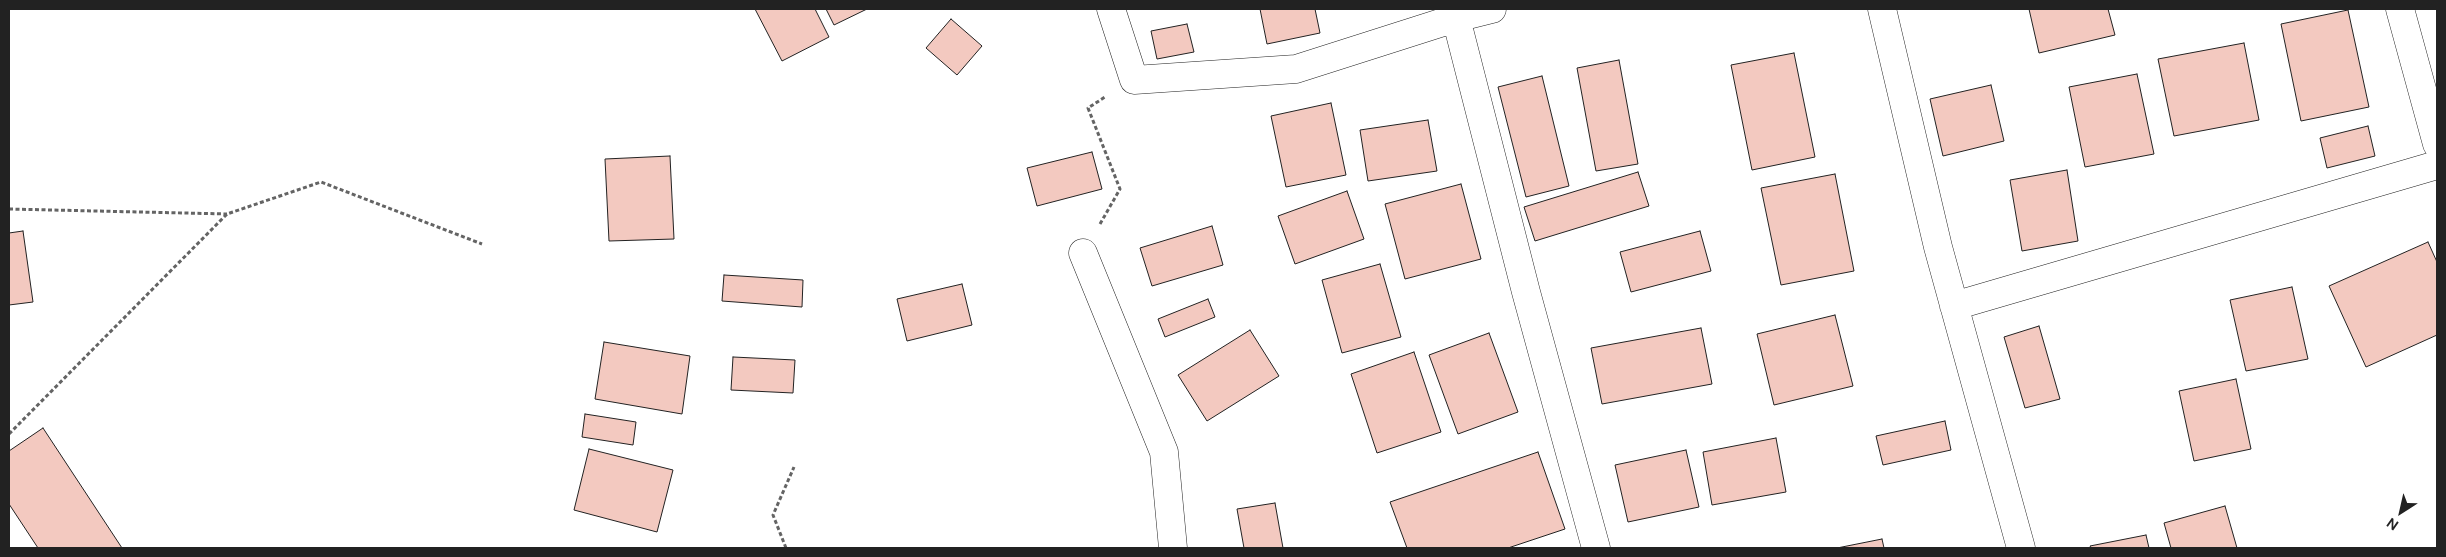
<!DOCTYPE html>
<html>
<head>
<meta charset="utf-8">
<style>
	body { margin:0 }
	#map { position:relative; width:2446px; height:557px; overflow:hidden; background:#fff; font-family:"DM Sans",sans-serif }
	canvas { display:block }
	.frame { position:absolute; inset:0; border:10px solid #222; pointer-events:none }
	.north { position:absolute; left:2376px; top:487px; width:50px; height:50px; -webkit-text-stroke:4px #fff; paint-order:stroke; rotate:215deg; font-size:14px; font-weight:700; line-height:20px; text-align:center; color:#222 }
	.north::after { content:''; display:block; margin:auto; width:18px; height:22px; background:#222; clip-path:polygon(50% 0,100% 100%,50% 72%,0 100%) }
</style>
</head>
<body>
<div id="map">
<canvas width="2446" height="557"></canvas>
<div class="frame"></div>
<div class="north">N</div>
</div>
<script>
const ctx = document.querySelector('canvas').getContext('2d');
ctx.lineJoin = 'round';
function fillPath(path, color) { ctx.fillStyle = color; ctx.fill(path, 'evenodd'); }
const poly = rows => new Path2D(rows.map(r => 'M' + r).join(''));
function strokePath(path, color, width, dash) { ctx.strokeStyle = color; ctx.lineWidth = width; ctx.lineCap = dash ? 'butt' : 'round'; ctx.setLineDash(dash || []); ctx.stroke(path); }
const building = poly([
	[755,9,815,9,829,37,782,61,755,9],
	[826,9,867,9,834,25,826,9],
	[1260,9,1315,9,1320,33,1267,44,1260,9],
	[2029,9,2108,9,2115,35,2039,53,2029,9],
	[2348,10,2369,107,2301,121,2281,24,2348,10],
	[951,19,982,46,957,75,926,48,951,19],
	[1187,24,1194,52,1157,59,1151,31,1187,24],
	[2244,43,2259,120,2174,136,2158,59,2244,43],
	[1794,53,1815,157,1752,170,1731,65,1794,53],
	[1619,60,1638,164,1596,171,1577,68,1619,60],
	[2137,74,2154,154,2085,167,2069,87,2137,74],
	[1542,76,1569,186,1526,197,1498,87,1542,76],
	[1991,85,2004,141,1943,156,1930,99,1991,85],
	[1331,103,1346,175,1286,187,1271,116,1331,103],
	[1428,120,1437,171,1368,181,1360,130,1428,120],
	[2368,126,2375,156,2327,168,2320,138,2368,126],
	[1092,152,1102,189,1037,206,1027,168,1092,152],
	[670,156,674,239,609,241,605,159,670,156],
	[2067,170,2078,241,2022,251,2010,180,2067,170],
	[1638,172,1649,206,1535,241,1524,207,1638,172],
	[1835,174,1854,271,1781,285,1761,188,1835,174],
	[1461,184,1481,259,1405,279,1385,204,1461,184],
	[1347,191,1364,239,1295,264,1278,216,1347,191],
	[1212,226,1223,265,1152,286,1140,248,1212,226],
	[23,231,33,302,9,305,9,233,23,231],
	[1700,231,1711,271,1631,292,1620,252,1700,231],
	[2428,242,2437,262,2437,335,2366,367,2329,286,2428,242],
	[1380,264,1401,337,1342,353,1322,280,1380,264],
	[724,275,803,280,802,307,722,301,724,275],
	[962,284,972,325,907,341,897,299,962,284],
	[2292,287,2308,359,2246,371,2230,300,2292,287],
	[1208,299,1215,317,1165,337,1158,319,1208,299],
	[1835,315,1853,386,1774,405,1757,334,1835,315],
	[2039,326,2060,399,2025,408,2004,337,2039,326],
	[1701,328,1712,384,1602,404,1591,348,1701,328],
	[1250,330,1279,376,1207,421,1178,375,1250,330],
	[1489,333,1518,412,1458,434,1429,355,1489,333],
	[604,342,690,356,682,414,595,399,604,342],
	[1414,352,1441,432,1377,453,1351,374,1414,352],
	[733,357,795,360,793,393,731,390,733,357],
	[2236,379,2251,449,2194,461,2179,391,2236,379],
	[585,414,636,422,633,445,582,437,585,414],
	[1945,421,1951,450,1883,465,1876,436,1945,421],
	[43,428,122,548,38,548,9,504,9,451,43,428],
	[1776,438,1786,492,1712,505,1703,452,1776,438],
	[589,449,673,470,657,532,574,510,589,449],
	[1686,450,1699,507,1628,522,1615,465,1686,450],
	[1538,452,1565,529,1508,548,1407,548,1390,502,1538,452],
	[1275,503,1283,548,1244,548,1237,509,1275,503],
	[2225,506,2237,548,2171,548,2164,523,2225,506],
	[2146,535,2149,548,2091,548,2090,546,2146,535],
	[1882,539,1884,548,1837,548,1882,539]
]);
fillPath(building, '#f3c9c0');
strokePath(building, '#222', 1);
const minor = poly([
	[1111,9,1134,80,1296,69,1456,18,1492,9],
	[1882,9,1938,247,2021,548],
	[2400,9,2437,144],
	[1456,18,1526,292,1596,548],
	[1083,253,1164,452,1173,548],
	[1954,306,2437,165]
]);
strokePath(minor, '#222', 29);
strokePath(poly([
	[9,209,227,214],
	[1100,224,1120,189,1088,108,1105,97],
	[9,434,227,214,321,182,482,244],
	[786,548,773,515,794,467]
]), '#646464', 3, [4, 2.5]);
strokePath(minor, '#fff', 28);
</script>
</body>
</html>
